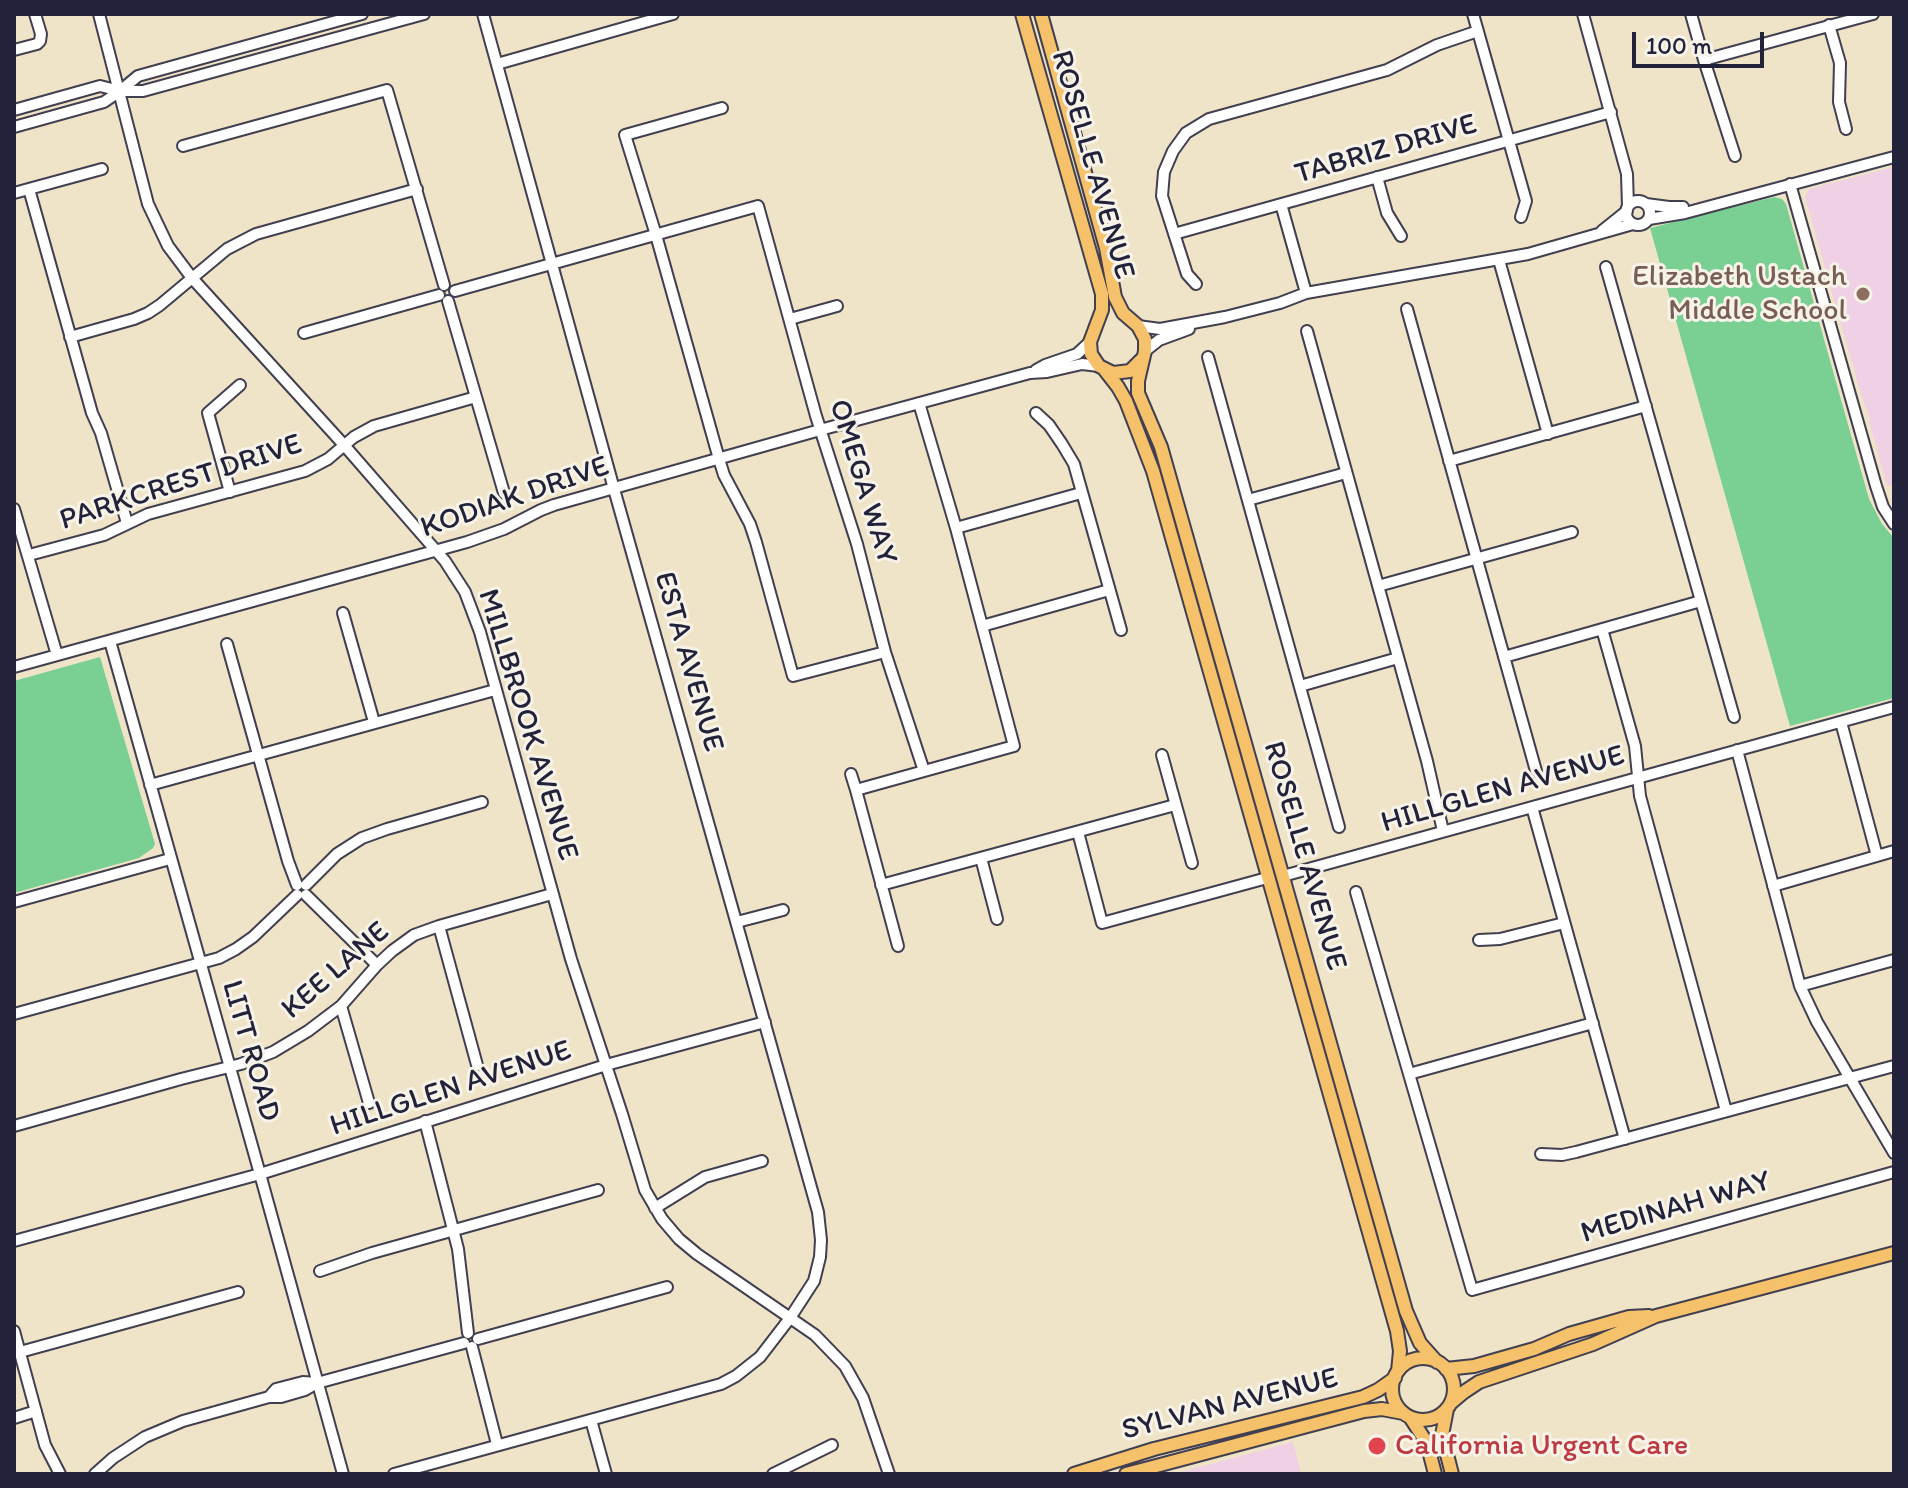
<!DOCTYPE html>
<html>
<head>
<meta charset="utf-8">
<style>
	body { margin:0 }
	#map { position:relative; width:1908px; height:1488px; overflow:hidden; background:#efe4c8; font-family:Itim,sans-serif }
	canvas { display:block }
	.frame { position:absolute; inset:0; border:16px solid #22223b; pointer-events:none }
	.scale { position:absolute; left:1632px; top:32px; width:132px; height:36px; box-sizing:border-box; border:4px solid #22223b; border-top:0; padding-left:10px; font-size:24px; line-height:28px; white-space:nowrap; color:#22223b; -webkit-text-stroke:6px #f7f3e8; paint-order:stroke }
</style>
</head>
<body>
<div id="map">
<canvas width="1908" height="1488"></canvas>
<div class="frame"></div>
<div class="scale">100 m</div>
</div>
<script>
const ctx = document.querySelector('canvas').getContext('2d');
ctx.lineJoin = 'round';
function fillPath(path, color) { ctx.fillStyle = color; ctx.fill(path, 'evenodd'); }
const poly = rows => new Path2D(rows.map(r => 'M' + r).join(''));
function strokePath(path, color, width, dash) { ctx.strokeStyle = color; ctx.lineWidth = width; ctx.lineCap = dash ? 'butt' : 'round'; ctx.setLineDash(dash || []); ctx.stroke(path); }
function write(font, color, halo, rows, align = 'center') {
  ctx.font = font + ' Itim,sans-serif'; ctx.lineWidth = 6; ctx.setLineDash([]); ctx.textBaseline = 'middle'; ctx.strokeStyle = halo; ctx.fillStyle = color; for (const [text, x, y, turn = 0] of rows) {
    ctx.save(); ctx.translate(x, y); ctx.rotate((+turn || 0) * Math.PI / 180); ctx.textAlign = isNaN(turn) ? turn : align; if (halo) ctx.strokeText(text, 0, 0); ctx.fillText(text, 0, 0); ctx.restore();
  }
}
fillPath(poly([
	[1894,167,1894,484,1887,486,1869,421,1870,418,1867,412,1860,391,1805,197,1809,189],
	[1293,1442,1301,1474,1173,1474]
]), '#f0d0e4');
fillPath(poly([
	[1774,197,1782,199,1786,204,1869,499,1882,524,1894,538,1894,698,1790,726,1650,228],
	[100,657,155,844,153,848,139,858,14,893,14,681]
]), '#7acf93');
const minor = poly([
	[99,14,148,204,168,246,192,278,344,445,445,561,465,592,480,632,571,959,622,1114,645,1190,662,1219,679,1239,697,1254,815,1335,845,1366,863,1398,889,1474],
	[1473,14,1526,201,1521,217],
	[1583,14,1627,174,1628,207],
	[1691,14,1704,60,1735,156],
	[1829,25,1840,63,1839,102,1846,129],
	[14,50,37,44,40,41,41,34,35,14],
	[1704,60,1873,14],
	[497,64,673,14],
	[722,108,625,135,656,235,719,459,724,475,750,524,756,542,793,676,885,652],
	[14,110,100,86,120,91,138,76,362,14],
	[14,127,104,102,120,91,143,91,424,14],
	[183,146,387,90,444,285],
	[1377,177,1387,213,1401,236],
	[1790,184,1876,486,1883,507,1894,524],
	[29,189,92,413,101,433,127,523],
	[14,193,102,169],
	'1626 213a12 12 0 1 1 24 0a12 12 0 1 1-24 0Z',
	[1281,204,1306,293],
	[1646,204,1669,207,1683,207],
	[1649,219,1685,213,1894,157],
	[1602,231,1627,211],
	[1174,234,1611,112],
	[1499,260,1548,434],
	[1606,267,1734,717],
	[1196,284,1187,274,1162,196,1164,172,1173,151,1186,133,1209,119,1387,70,1437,45,1478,31],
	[455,291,758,206,816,416,857,544,885,652,924,771],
	[448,301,504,493],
	[1407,309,1536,771],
	[790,319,837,306],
	[1138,326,1160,329,1225,317,1280,303,1306,293,1528,254,1633,224],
	[1307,331,1427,761,1443,831],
	[304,333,439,295],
	[70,337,134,319,148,313,160,305,227,249,256,234,417,189],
	[1145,351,1159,340,1189,329],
	[1208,357,1339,827],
	[1036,370,1045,365,1077,354,1090,342],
	[1036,413,1049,425,1062,444,1074,464,1121,630],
	[1449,461,1646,406],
	[230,492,208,413,240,385],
	[1248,500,1346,473],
	[14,509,57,655],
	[956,528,1081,493],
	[29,555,104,535,148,514,305,471,328,459,354,437,374,426,476,397],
	[1378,586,1572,532],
	[343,613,374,722],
	[982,626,1109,590],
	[1602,629,1635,746,1640,796,1726,1111],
	[110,641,260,1174,343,1474],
	[227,644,288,861,297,885],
	[1504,657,1701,601],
	[14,667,467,542,504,529,541,510,554,505,820,430,1030,373,1047,372,1082,364,1099,366],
	[1300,686,1398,658],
	[1841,722,1877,856],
	[1737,750,1800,986,1817,1022,1894,1153],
	[1162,755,1192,863],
	[851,774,856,790,1014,746,956,528,919,403],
	[150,785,495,690],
	[856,790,898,946],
	[1532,807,1625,1139],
	[1078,832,1102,923,1267,878],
	[981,858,997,919],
	[1283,876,1894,707],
	[306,885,337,854,362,838,387,829,482,802],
	[881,885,1175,805],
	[1773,886,1894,851],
	[1356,892,1472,1290,1894,1172],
	[306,895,377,965],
	[14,902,170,859],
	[737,922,783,910],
	[439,926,477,1065],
	[1479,940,1500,939,1564,923],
	[1800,986,1894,960],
	[341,1006,369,1103],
	[14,1014,219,958,236,949,253,937,297,895],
	[1409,1074,1593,1023],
	[425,1121,458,1249,468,1333],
	[14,1126,181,1079,241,1064,273,1052,308,1031,341,1006,377,965,392,951,414,935,439,926,552,894],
	[1541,1154,1562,1155,1576,1152,1894,1066],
	[655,1208,705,1177,762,1161],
	[14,1241,260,1174,606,1065,765,1022],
	[320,1271,372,1253,598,1190],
	[14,1331,45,1445,60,1474],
	[478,1339,667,1287],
	[472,1347,497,1444],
	[20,1352,238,1292],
	[269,1397,276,1389,303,1382,317,1383],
	[14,1418,36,1411],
	[591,1420,606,1474],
	[95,1474,113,1458,145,1437,183,1421,269,1397,281,1397,305,1390,317,1383,464,1343],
	[394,1474,721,1384,736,1376,760,1357,790,1318,814,1281,820,1257,821,1240,818,1212,614,489,483,14],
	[773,1474,832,1445]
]);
const major = poly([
	[1022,14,1102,294,1102,310,1090,342,1091,354,1099,366,1113,373,1130,371,1141,360],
	[1041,14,1106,248,1115,297,1123,313,1138,326,1145,339,1145,351,1138,381,1138,393,1161,447,1406,1311,1420,1343,1437,1362],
	[1104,369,1118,387,1126,401,1153,471,1397,1331,1400,1351,1398,1371],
	'1392 1389a31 31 0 1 1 62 0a31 31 0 1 1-62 0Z',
	[1446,1369,1474,1366,1534,1349,1569,1334,1629,1317,1649,1316],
	[1451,1403,1464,1392,1479,1382,1593,1344,1656,1316,1894,1253],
	[1447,1409,1442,1435,1452,1474],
	[1410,1417,1427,1443,1435,1474],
	[1074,1474,1154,1449,1363,1397,1378,1390,1395,1378],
	[1126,1474,1364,1411,1382,1409,1403,1413]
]);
strokePath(minor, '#413f50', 14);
strokePath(major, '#413f50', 16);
strokePath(minor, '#fff', 10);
strokePath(major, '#f5c16b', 12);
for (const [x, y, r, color] of [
	[1863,294,8,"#8d6e63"],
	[1377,1446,10,"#e0444e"]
]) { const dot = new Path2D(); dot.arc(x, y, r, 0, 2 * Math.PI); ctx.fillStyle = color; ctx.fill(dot); strokePath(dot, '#f7f3e8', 3); }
write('30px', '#22223b', '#f7f3e8', [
	["TABRIZ DRIVE",1386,150,-16],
	["ROSELLE AVENUE",1092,165,74],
	["OMEGA WAY",862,482,73],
	["PARKCREST DRIVE",181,483,-18],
	["KODIAK DRIVE",515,498,-19],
	["ESTA AVENUE",688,662,74],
	["MILLBROOK AVENUE",527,725,73],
	["HILLGLEN AVENUE",1503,790,-16],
	["ROSELLE AVENUE",1304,856,74],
	["KEE LANE",336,971,-41],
	["LITT ROAD",250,1051,74],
	["HILLGLEN AVENUE",451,1089,-18],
	["MEDINAH WAY",1676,1208,-16],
	["SYLVAN AVENUE",1230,1405,-14]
]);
write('30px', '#785e54', '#f7f3e8', [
	["Elizabeth Ustach",1847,277],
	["Middle School",1847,311]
], 'right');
write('30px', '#be3a42', '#f7f3e8', [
	["California Urgent Care",1395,1446]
], 'left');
</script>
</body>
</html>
